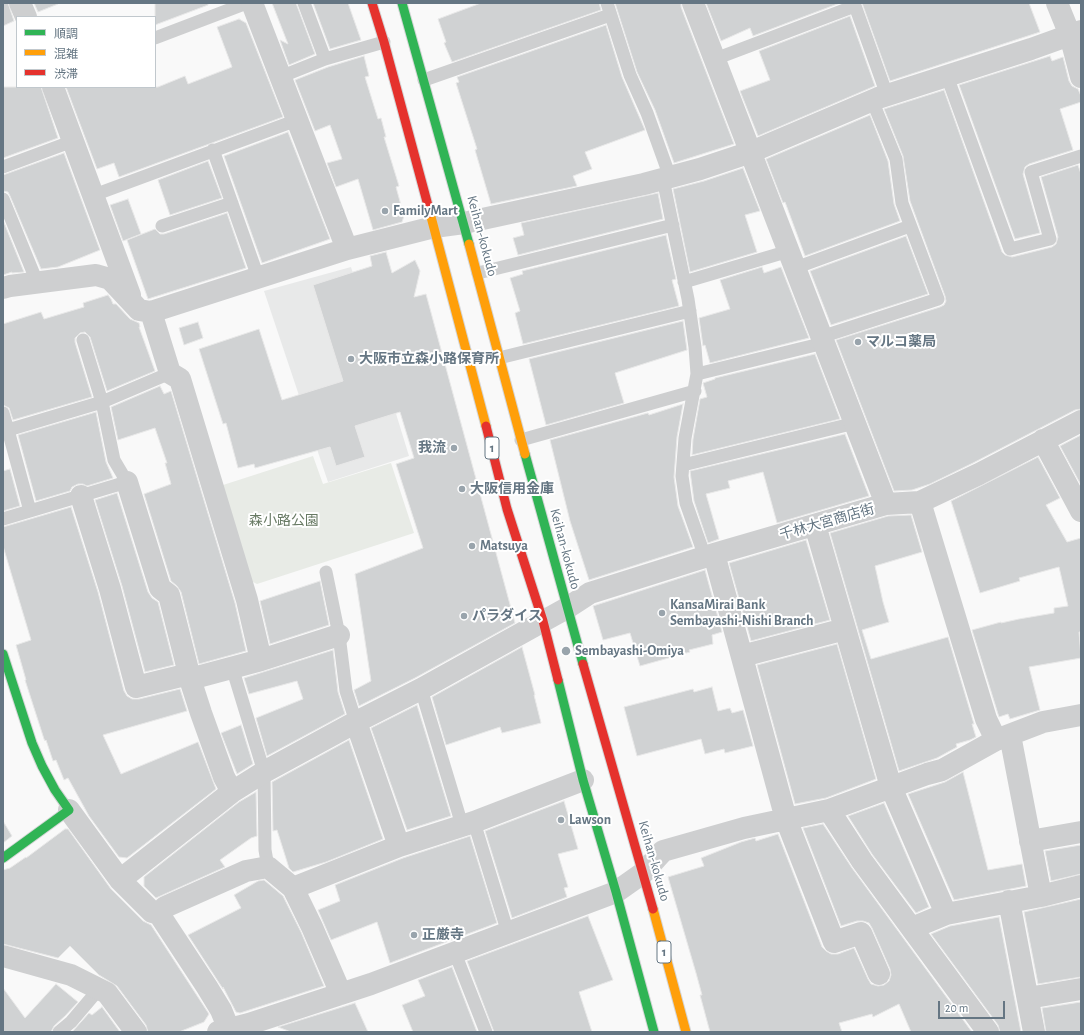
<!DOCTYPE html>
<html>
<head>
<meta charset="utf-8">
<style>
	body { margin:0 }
	#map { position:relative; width:1084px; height:1035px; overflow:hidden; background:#f9f9f9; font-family:"Alegreya Sans","Noto Sans JP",sans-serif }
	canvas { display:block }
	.frame { position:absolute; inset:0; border:4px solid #657683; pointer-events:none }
	.legend { position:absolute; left:16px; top:16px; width:140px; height:72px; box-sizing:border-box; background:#fff; border:1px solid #c1c8cd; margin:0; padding:5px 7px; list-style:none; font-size:12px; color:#657683 }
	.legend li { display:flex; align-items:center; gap:8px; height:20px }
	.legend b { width:20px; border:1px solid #c1c8cd }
	.scale { position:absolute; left:938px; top:1001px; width:67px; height:18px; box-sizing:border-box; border:2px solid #657683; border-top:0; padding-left:5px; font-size:12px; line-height:14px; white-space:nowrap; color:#657683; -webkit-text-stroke:3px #fff; paint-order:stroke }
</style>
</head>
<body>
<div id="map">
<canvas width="1084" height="1035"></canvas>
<div class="frame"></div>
<ul class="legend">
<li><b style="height:5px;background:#30b455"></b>順調</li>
<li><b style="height:5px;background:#ff9f0a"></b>混雑</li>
<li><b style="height:5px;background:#e5322d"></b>渋滞</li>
</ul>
<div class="scale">20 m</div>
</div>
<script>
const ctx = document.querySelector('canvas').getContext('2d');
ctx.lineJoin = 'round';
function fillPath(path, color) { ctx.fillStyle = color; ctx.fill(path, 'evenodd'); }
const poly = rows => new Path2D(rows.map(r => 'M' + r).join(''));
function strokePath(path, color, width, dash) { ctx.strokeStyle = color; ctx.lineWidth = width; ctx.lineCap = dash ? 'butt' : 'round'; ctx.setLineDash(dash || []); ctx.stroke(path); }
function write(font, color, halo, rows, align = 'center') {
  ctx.font = font + ' "Alegreya Sans","Noto Sans JP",sans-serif'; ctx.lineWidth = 4; ctx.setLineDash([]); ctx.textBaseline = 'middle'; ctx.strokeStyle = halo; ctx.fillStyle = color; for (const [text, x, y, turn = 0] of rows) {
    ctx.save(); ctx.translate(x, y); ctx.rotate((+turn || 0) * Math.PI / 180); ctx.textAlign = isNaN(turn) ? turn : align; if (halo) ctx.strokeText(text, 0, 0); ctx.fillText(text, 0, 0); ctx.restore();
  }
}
fillPath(poly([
	[351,267,409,456,328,482,264,291]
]), '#e8e9e9');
fillPath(poly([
	[313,456,323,484,391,463,414,533,257,584,247,579,220,486]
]), '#e8ebe6');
const building = poly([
	[3,3,8,3,14,21,3,26,3,3],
	[34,3,58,3,58,4,38,12,34,3],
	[155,3,208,3,208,5,155,25,155,3],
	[272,3,296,3,315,54,289,65,280,40,288,44,272,3],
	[313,3,348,3,361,40,330,49,313,3],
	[481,3,599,3,601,10,452,62,444,43,446,42,438,19,481,3],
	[615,3,681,3,681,7,734,144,674,163,655,110,637,72,615,3],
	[706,3,840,3,753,36,750,28,721,41,706,3],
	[862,3,1029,3,1040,32,890,81,862,3],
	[850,16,875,86,758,136,740,91,770,80,759,51,850,16],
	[239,19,246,23,283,117,119,177,114,163,97,169,66,87,158,87,185,76,188,84,232,67,217,27,239,19],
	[606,25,622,77,645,130,585,152,592,169,573,176,577,186,491,204,475,150,477,149,456,83,459,82,457,77,606,25],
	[364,56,369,76,365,77,378,119,381,118,386,137,384,137,399,186,396,187,404,216,402,222,373,230,358,179,336,187,327,163,342,159,330,125,315,131,295,80,328,67,364,56],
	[1050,56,1052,61,1063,57,1069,81,1072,86,1078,89,1081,96,1081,102,1060,109,1073,150,1029,164,1025,167,1023,174,1040,233,1015,239,959,85,1050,56],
	[3,87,41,87,58,138,3,158,3,87],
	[944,90,1002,252,1005,255,1012,257,1052,247,1056,244,1058,237,1041,177,1078,165,1081,174,1081,409,1075,410,973,463,930,484,912,490,894,491,836,340,940,307,944,305,946,301,945,296,910,201,903,156,884,109,944,90],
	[870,115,888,161,894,204,900,221,805,256,785,202,783,203,766,159,870,115],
	[288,132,330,239,262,263,224,156,288,132],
	[64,153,100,250,58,267,41,269,10,196,8,192,3,191,3,175,64,153],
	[208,161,222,198,170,215,158,180,208,161],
	[743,168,760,211,745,215,757,252,690,272,673,189,704,181,743,168],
	[658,193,663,219,518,255,513,238,524,235,521,223,658,193],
	[128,199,141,234,123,241,110,205,128,199],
	[227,213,246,268,148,299,127,240,155,229,160,234,164,234,227,213],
	[3,220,24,272,12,273,12,272,3,275,3,220],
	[666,235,676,279,672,280,679,306,523,344,515,313,520,311,510,278,523,274,522,271,666,235],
	[906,236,928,294,831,325,810,271,906,236],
	[386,252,392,273,415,260,420,271,414,297,426,294,515,623,415,678,359,706,354,690,371,681,355,574,423,548,396,464,414,458,400,412,355,426,365,457,336,466,330,447,255,468,254,464,238,468,226,423,223,424,199,349,259,329,282,400,343,381,313,285,372,266,370,256,386,252],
	[762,267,764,273,781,267,809,338,710,363,705,345,703,346,699,318,730,309,720,280,762,267],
	[108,295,111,299,113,304,116,304,130,319,139,323,140,327,139,327,155,371,107,391,90,337,85,332,80,333,75,338,75,342,92,397,13,420,9,408,3,405,3,324,41,312,44,319,84,307,83,303,108,295],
	[683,321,687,350,615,373,624,403,546,425,529,359,683,321],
	[198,322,203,338,184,345,179,328,198,322],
	[815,354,840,419,692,455,693,439,700,399,707,397,703,383,715,379,715,378,815,354],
	[160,386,164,394,171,391,235,603,246,651,199,664,181,592,177,586,171,581,144,494,171,484,165,463,167,463,155,428,118,440,111,407,160,386],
	[683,404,677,437,674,477,678,506,693,547,589,580,570,521,550,440,648,413,649,415,683,404],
	[96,412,106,462,113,478,87,486,83,484,78,484,72,487,70,491,36,501,18,435,96,412],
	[845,434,869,496,777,523,763,472,728,481,730,488,706,494,719,539,708,543,694,501,690,471,845,434],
	[1081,435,1081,485,1060,446,1081,435],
	[1038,457,1060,498,1046,505,1067,542,1081,538,1081,632,1079,632,1081,658,1029,667,1040,710,1010,719,1008,714,999,717,998,714,972,630,1001,622,1001,623,1019,619,1054,613,1054,608,1068,606,1059,567,1019,578,1020,581,980,593,951,501,1038,457],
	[10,469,20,506,3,511,3,471,10,469],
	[117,493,148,592,152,598,158,602,174,665,145,672,122,586,95,500,117,493],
	[71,507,98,592,124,691,127,696,132,699,139,699,180,689,187,711,103,735,121,774,198,742,216,789,127,858,119,857,89,816,68,778,64,780,56,760,53,761,46,740,45,741,44,739,25,680,26,680,16,645,31,640,3,546,3,527,71,507],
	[911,515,922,552,875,566,883,602,889,622,862,630,871,659,948,637,974,724,972,724,976,737,970,740,956,744,957,747,937,758,899,771,830,533,888,516,911,515],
	[806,540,830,620,751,641,729,563,806,540],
	[705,570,722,632,712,635,713,644,689,650,690,652,640,666,630,633,603,640,593,606,705,570],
	[320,581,329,625,270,644,260,601,320,581],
	[837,644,876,779,826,798,795,804,757,665,837,644],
	[522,647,535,695,534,695,541,723,502,733,500,727,446,745,432,697,522,647],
	[333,650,338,692,345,714,267,756,256,718,303,699,297,681,249,694,244,678,333,650],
	[712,687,718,711,730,708,732,713,743,710,753,746,725,753,724,749,705,754,701,739,637,756,624,707,693,689,694,692,712,687],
	[417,705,451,816,407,830,371,728,417,705],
	[241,725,253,764,237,774,221,733,241,725],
	[349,740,383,839,326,862,293,872,289,868,277,830,273,831,272,782,349,740],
	[963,772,988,870,1022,864,1026,886,954,900,908,794,945,782,963,772],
	[256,792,257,836,251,838,220,860,225,867,156,898,144,886,144,877,239,802,256,792],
	[564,801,578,849,558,854,568,887,564,888,567,897,512,918,485,831,564,801],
	[884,803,929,907,916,913,872,854,848,816,884,803],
	[3,821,12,836,3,843,3,821],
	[823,824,852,868,972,1032,911,1032,899,1004,873,1017,872,1014,839,1023,842,1032,710,1032,700,995,702,995,696,973,668,877,704,866,701,858,741,842,755,838,756,841,778,834,822,947,826,951,831,954,838,954,854,948,868,979,871,984,878,986,884,985,889,981,891,975,890,969,872,928,869,923,863,921,857,921,841,926,803,828,823,824],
	[65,829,68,829,111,889,143,921,151,925,209,1014,204,1022,179,1032,148,1032,146,1025,117,986,99,975,70,946,58,958,3,944,3,870,10,868,26,857,26,858,65,829],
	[470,836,497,923,390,963,377,922,331,940,318,910,340,901,335,885,403,858,470,836],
	[1081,845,1081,874,1051,881,1045,851,1081,845],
	[264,880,283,896,301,932,324,986,240,1013,236,1012,223,987,223,989,188,935,241,908,234,895,258,881,264,880],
	[1081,899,1081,977,1038,984,1024,912,1081,899],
	[588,916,613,980,579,992,592,1032,494,1032,467,961,588,916],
	[999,917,1021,1032,1000,1032,998,1025,931,934,950,926,999,917],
	[452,967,477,1032,413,1032,402,1005,425,996,418,980,452,967],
	[56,984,78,1002,65,1016,54,1026,51,1032,3,1032,3,988,25,1018,56,984],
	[1081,1002,1081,1032,1046,1032,1042,1008,1081,1002],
	[355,1003,368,1032,291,1032,278,1027,355,1003],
	[102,1007,120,1032,72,1032,89,1013,92,1015,102,1007]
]);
fillPath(building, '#d0d2d3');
strokePath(building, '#e8e8e8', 1);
const fast = poly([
	[402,3,469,244],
	[525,454,583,664],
	[3,654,32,743,42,766,55,790,69,810,3,858],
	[558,680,583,780,616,892,654,1032]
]);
const slow = poly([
	[430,213,486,426],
	[469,244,525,454],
	[653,909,686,1032]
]);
const jam = poly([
	[372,3,384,42,430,213],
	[486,426,507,509,543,621,558,680],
	[583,664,653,909]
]);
strokePath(fast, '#d5d6d7', 11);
strokePath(slow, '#d5d6d7', 11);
strokePath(jam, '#d5d6d7', 11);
strokePath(poly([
	[304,3,325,59],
	[607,3,630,75,647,113,670,177],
	[854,3,887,95],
	[155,38,247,3],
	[715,59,855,6],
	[947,76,1010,249,1050,239,1031,172,1081,156],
	[280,77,325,59,384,42],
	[424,80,610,15],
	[213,150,258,277],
	[3,167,73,141],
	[663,179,688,299,695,347,697,374,685,438,682,476,686,503,705,557],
	[94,195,297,120],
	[3,199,37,282],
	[162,226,232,203],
	[795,268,910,226],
	[478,273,673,225],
	[684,282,789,251],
	[821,337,938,299,902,203,896,159,872,100],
	[499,358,690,311],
	[697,374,824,343],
	[3,413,8,430],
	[521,440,695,391],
	[683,465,855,423],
	[30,511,8,430,102,402,170,373],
	[3,519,127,482,114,460,102,402,83,340],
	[326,572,339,635,346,691,356,722],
	[232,667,264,772,265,850,268,867],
	[421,689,462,825],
	[474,822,508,933],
	[455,953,486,1032],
	[59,1032,71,1022,99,989]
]), '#cecfd0', 13);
strokePath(poly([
	[20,3,26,17],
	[252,3,347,249],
	[693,3,886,504],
	[1057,3,1070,35,1081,77],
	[53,87,130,295],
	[3,288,10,286,96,275,110,279,139,310,151,312,347,249,434,227,464,223,644,184,700,169,751,152,878,98,1031,49,1081,31],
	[151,312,170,373,180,379,247,600,261,660,190,679,201,713,224,777,232,792],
	[1043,440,1081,511],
	[127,482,160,588,169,595,189,674],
	[81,496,110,589,136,687,189,674,190,679],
	[920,502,986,719,996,740],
	[815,525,891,787,946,914],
	[714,554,786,819,834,942,861,933,879,974],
	[742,656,845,629],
	[261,660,339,635],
	[356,722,399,846],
	[1010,735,1041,896],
	[69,810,120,880,152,912,159,914,207,987,221,1010,230,1032],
	[829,810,862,861,988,1032],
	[1030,841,1081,832],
	[120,880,232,792,264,772,356,722,421,689,567,608,590,593,714,554,886,504,920,502,979,474,1081,421],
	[293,888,399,846,474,822,583,780],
	[1009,901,1034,1032],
	[159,914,165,907,246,871,268,867,293,888,312,927,341,994],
	[912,928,946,914,1041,896,1081,886],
	[3,956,71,975,107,993,136,1032],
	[1028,998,1081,989],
	[218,1032,249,1024,371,984,616,892,643,873,663,851,744,828,829,810,927,774,942,770,996,740,1043,722,1081,715]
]), '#cecfd0', 22);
strokePath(fast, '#30b455', 9);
strokePath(slow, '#ff9f0a', 9);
strokePath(jam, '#e5322d', 9);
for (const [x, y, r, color] of [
	[385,211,4,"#99a4ac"],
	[858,342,4,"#99a4ac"],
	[351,359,4,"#99a4ac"],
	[454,448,4,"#99a4ac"],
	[462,489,4,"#99a4ac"],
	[472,546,4,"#99a4ac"],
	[662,613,4,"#99a4ac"],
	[464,616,4,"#99a4ac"],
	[566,651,5,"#99a4ac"],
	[561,820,4,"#99a4ac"],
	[414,935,4,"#99a4ac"]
]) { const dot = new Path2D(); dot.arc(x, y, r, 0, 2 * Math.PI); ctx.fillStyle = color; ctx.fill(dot); strokePath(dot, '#fff', 1.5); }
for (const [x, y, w] of [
	[492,448,14],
	[664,952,14]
]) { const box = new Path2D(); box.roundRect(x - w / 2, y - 11, w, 22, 3); ctx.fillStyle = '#fff'; ctx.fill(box); strokePath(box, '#657683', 1); }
write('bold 13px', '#657683', null, [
	["1",492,448],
	["1",664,952]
]);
write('bold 14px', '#657683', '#fff', [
	["FamilyMart",393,211],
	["マルコ薬局",866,342],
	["大阪市立森小路保育所",359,359],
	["我流",446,448,"right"],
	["大阪信用金庫",470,489],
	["Matsuya",480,546],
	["KansaMirai Bank",670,605],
	["Sembayashi-Nishi Branch",670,621],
	["パラダイス",472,616],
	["Sembayashi-Omiya",575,651],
	["Lawson",569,820],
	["正厳寺",422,935]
], 'left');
write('14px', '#657683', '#fff', [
	["Keihan-kokudo",482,236,75],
	["千林大宮商店街",827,522,-16],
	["Keihan-kokudo",565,549,75],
	["Keihan-kokudo",654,861,74]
]);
write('14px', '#687a64', '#fff', [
	["森小路公園",284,521]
]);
</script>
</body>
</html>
